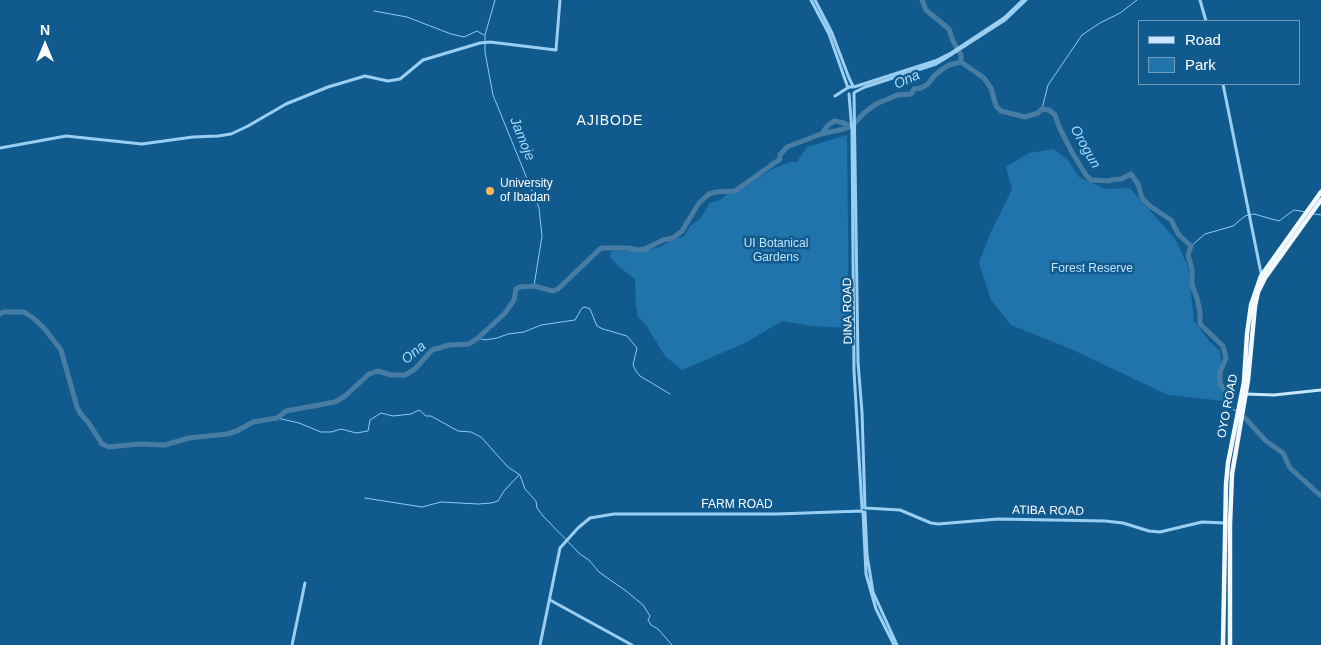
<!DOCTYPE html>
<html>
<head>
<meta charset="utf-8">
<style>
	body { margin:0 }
	#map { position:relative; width:1321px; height:645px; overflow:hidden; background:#115a8e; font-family:Helvetica,sans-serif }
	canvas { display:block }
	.legend { position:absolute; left:1138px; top:20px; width:162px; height:65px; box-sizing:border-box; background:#115a8e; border:1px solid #709cbb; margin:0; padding:6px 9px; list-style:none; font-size:15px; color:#fff }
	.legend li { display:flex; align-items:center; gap:10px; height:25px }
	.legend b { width:25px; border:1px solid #709cbb }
	.north { position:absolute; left:20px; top:20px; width:50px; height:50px; -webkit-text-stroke:4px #115a8e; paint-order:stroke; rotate:0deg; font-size:14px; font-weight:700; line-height:20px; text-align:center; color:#fff }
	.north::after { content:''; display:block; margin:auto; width:18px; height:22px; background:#fff; clip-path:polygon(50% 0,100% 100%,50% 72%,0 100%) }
</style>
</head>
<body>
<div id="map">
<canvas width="1321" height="645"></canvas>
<ul class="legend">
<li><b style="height:6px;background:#c9e7fc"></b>Road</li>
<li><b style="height:14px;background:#2074ab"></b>Park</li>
</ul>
<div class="north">N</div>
</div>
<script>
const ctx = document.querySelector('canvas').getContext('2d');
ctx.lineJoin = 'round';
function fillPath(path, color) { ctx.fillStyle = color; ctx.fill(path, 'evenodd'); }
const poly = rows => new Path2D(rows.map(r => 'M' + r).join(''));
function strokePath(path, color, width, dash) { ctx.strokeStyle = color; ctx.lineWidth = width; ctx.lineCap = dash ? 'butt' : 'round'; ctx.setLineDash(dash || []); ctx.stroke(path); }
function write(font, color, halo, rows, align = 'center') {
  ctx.font = font + ' Helvetica,sans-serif'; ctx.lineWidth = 5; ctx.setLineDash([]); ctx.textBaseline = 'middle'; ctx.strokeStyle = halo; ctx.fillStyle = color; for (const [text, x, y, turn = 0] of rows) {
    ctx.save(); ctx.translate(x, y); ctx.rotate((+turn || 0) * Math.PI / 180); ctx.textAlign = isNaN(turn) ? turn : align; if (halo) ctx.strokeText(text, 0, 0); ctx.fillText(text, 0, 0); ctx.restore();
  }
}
fillPath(poly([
	[847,135,849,328,813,326,782,321,745,343,682,370,665,356,646,325,638,317,636,307,635,279,619,267,609,256,613,251,641,251,660,247,670,241,684,236,690,226,700,219,710,203,720,200,730,192,746,186,772,169,790,162,797,162,807,147],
	[1054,149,1068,160,1079,177,1105,189,1130,188,1176,240,1188,266,1194,321,1210,342,1220,351,1224,401,1168,395,1071,349,1011,325,991,300,979,263,991,232,1012,189,1006,167,1029,153]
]), '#2074ab');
strokePath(poly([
	[495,0,485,35,485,52,493,95,539,208,542,236,534,286],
	[374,11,407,17,451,34,464,37,477,31,484,35],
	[1042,109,1048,85,1082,35,1100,23,1120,13,1137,0],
	[1314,214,1321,215],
	[1191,246,1205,234,1233,226,1245,216,1254,214,1279,221,1294,210,1306,212],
	[478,338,485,340,497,338,508,334,524,332,541,325,575,320,582,308,585,307,590,309,597,326,603,329,627,336,637,348,633,365,636,371,640,376,670,394],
	[1229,406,1236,411],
	[277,418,299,423,321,432,331,432,341,429,356,433,368,431,370,420,381,413,393,416,411,414,419,410,426,416,431,416,458,431,471,432,481,437,508,467,520,475,525,489,536,501,537,508,543,516,580,554,589,560,599,572,626,591,643,605,650,616,648,620,651,625,658,629,672,645],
	[365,498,422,507,441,502,478,504,491,503,498,501,504,491,519,475]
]), '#8cccf5', 1);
strokePath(poly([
	[922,0,926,10,949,29,953,41,961,55,961,62],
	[961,62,984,78,991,88,996,106,1001,111,1025,117,1038,113,1042,109,1049,110,1055,115,1060,129,1073,154,1086,175,1091,180,1110,181,1111,180,1121,179,1131,174,1138,184,1142,198,1150,206,1171,220,1179,235,1191,246,1188,255,1192,269,1192,285,1197,298,1200,312,1200,324,1223,346,1226,358,1220,372,1220,383,1227,394,1229,406],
	[822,134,827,126,834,121,844,123,849,126],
	[0,314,3,312,24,312,32,317,44,328,61,350,77,407,80,413,88,422,102,444,109,447,139,444,165,445,189,438,227,434,237,431,253,422,277,418,286,411,335,402,344,397,369,374,378,371,391,375,405,375,415,369,432,350,449,345,469,344,478,338,505,313,514,300,516,289,520,287,534,286,553,291,558,289,601,248,628,248,638,250,645,249,663,240,673,238,682,231,699,203,709,194,716,192,735,191,780,159,780,155,787,147,821,134,844,129,854,124,864,113,876,104,897,95,911,94,914,89,921,88,928,84,934,76,941,70,949,65,961,62],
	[1245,418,1266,441,1283,453,1290,468,1321,496]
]), '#487da3', 5);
strokePath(poly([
	[811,0,829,34,848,88],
	[815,0,832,33,849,78,853,86],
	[1200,0,1206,21],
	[1223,84,1261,273,1263,275],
	[854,87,935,61,951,53,1004,18,1023,0],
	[855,92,865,87,936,64,946,58,1005,20,1026,0],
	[854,93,858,362,862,412,865,508],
	[849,94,852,132,854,371,862,508],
	[835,96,849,87,854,87],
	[0,148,66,136,142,144,193,137,218,136,231,134,248,126,286,104,328,87,365,76,388,81,400,79,423,60,480,43,490,42,556,50,560,0],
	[865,508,900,510,931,523,938,524,998,519,1105,521,1123,523,1149,531,1160,532,1202,522,1225,523],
	[863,512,866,574,876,609,894,645],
	[865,512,867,555,873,592,897,645],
	[550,600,632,645],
	[292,645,305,583],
	[540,645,560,548,578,528,590,518,614,514,777,514,862,511]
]), '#9acff2', 3);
strokePath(poly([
	[1245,394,1274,395,1321,390]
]), '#c9e7fc', 3);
strokePath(poly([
	[1223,645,1226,484,1228,463,1244,382,1247,334,1251,305,1261,276,1321,192],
	[1230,645,1230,524,1232,474,1248,380,1255,306,1258,292,1265,278,1321,200]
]), '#f2f9ff', 4.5);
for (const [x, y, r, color] of [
	[490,191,5,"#ffb75b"]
]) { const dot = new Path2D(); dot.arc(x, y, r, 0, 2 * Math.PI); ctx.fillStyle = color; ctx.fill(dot); strokePath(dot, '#115a8e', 2); }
write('12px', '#fff', '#115a8e', [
	["University",500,184],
	["of Ibadan",500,198]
], 'left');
write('12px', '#c1e5fd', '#115a8e', [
	["UI Botanical",776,244],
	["Gardens",776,258],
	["Forest Reserve",1092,269]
]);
write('12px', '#fff', '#115a8e', [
	["DINA ROAD",848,311,-91],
	["OYO ROAD",1228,406,-79],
	["FARM ROAD",737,505],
	["ATIBA ROAD",1048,511,1]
]);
write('italic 14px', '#a6d8f9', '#115a8e', [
	["Ona",907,80,-24],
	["Jamoje",522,139,68],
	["Orogun",1085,147,61],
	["Ona",414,353,-40]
]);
ctx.letterSpacing = '1px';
write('14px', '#fff', '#115a8e', [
	["AJIBODE",610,121]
]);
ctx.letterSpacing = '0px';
</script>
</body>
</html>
